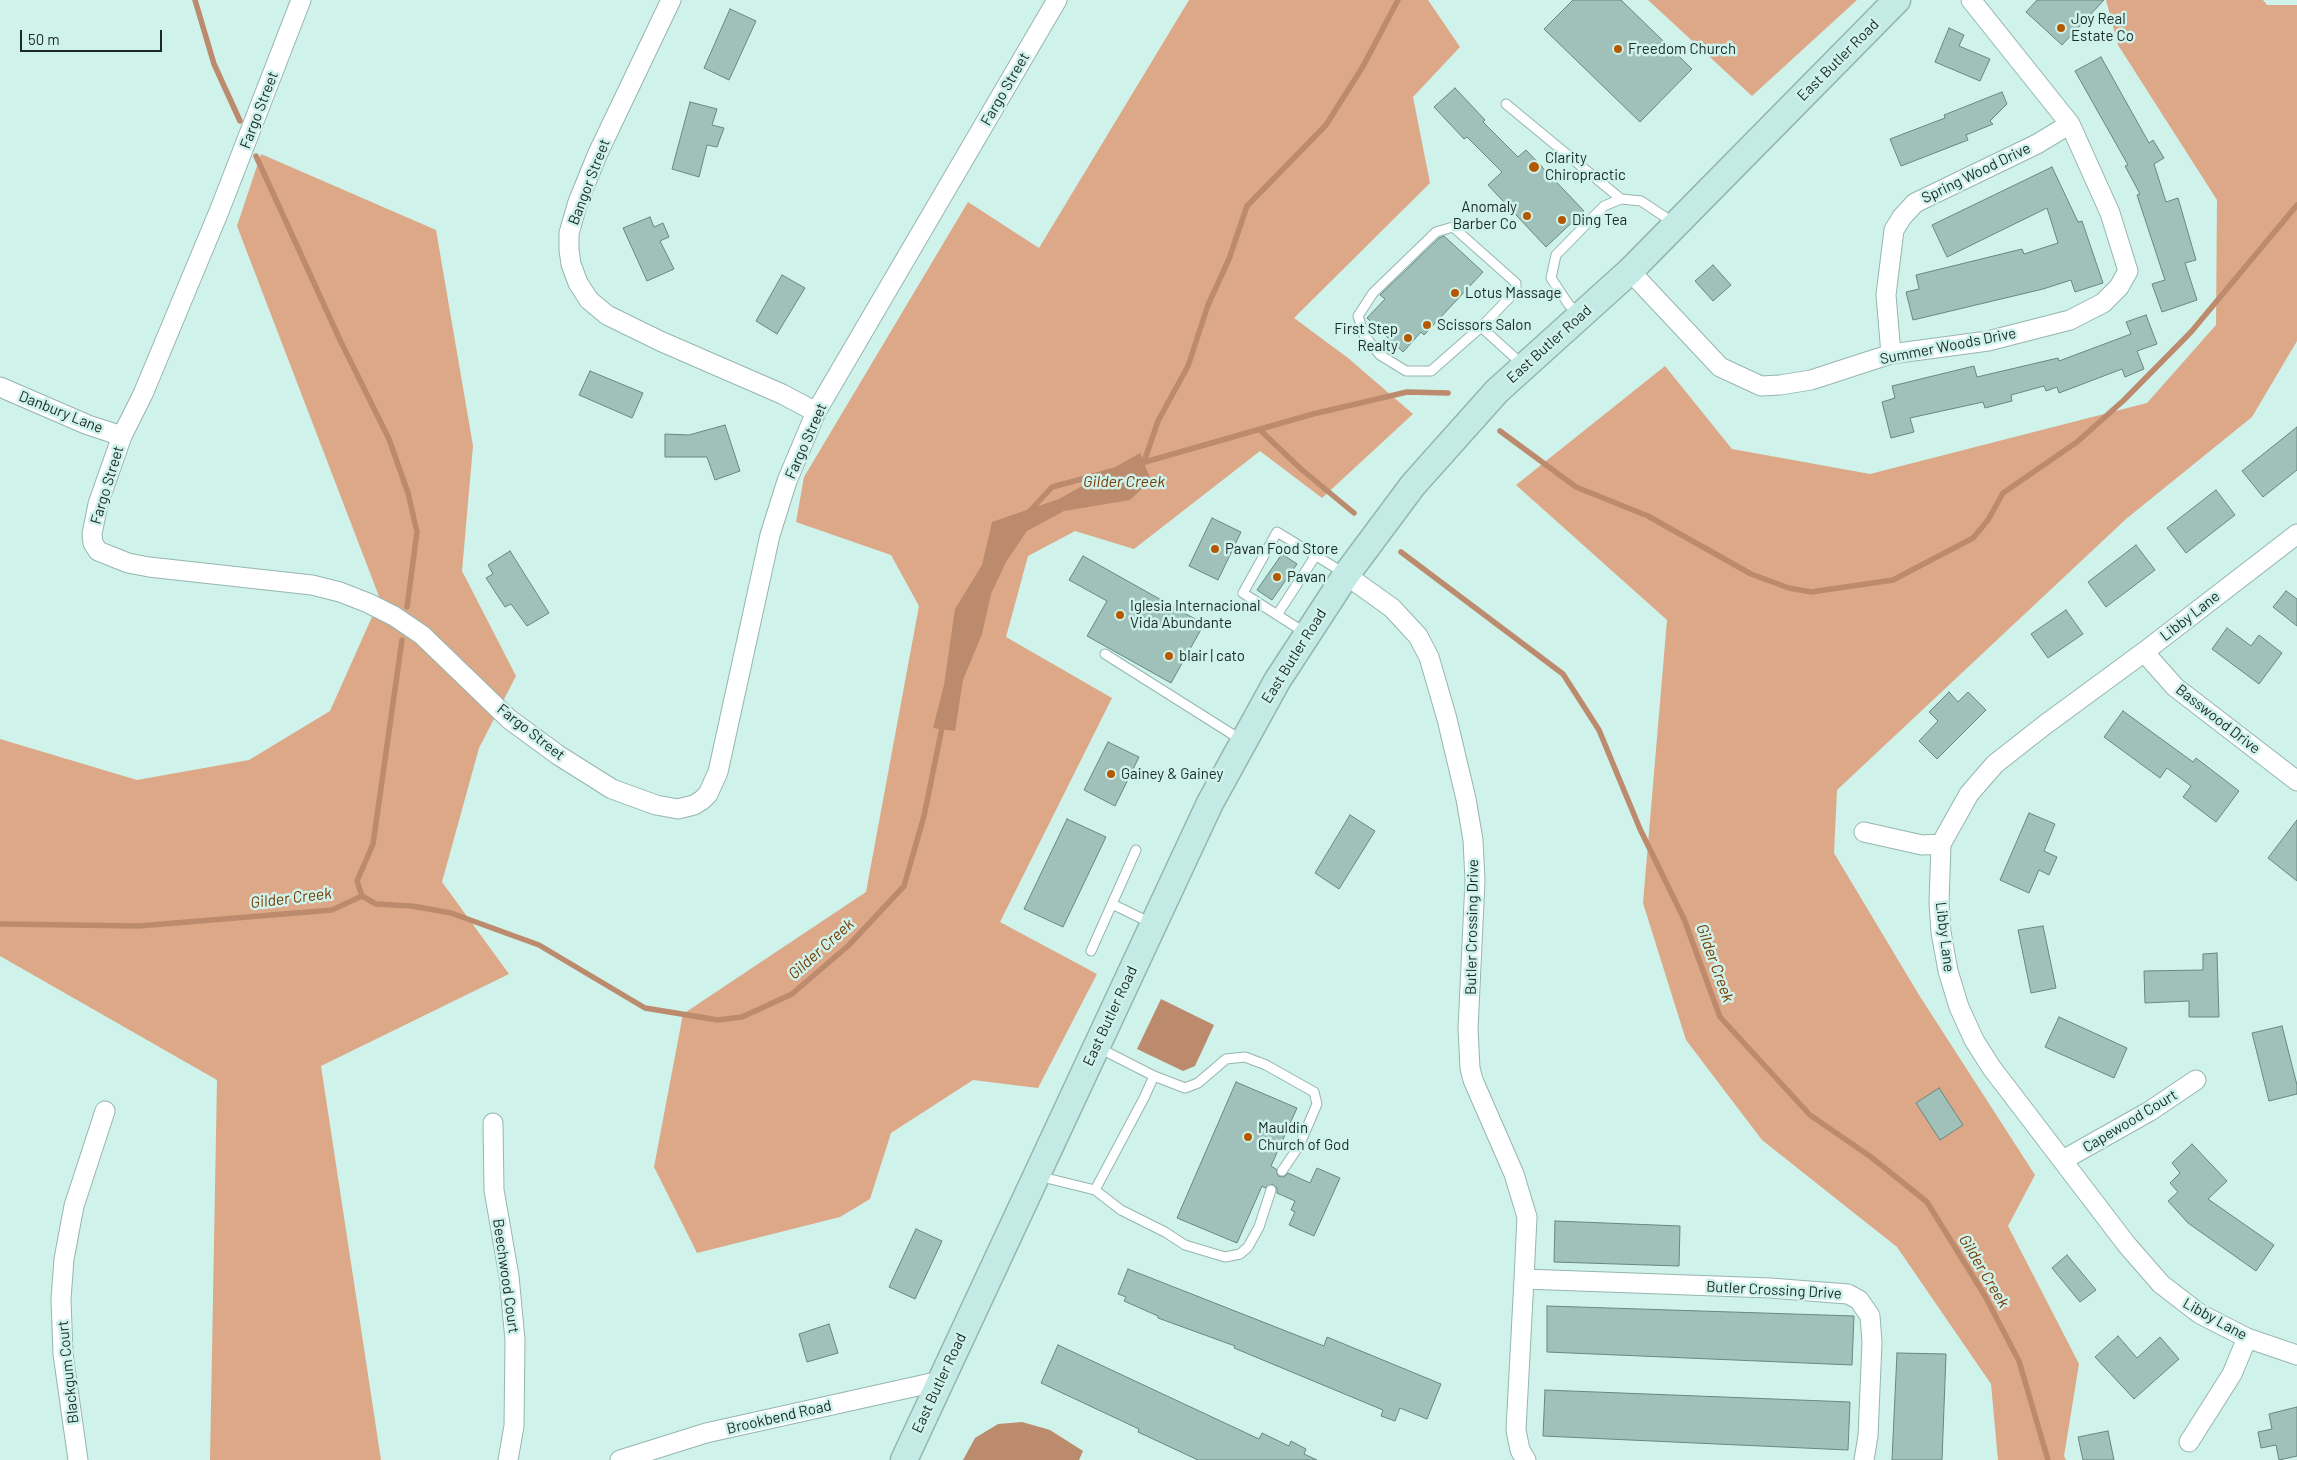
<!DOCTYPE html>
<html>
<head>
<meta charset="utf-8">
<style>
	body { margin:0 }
	#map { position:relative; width:2297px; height:1460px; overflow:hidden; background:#cff2ea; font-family:Barlow,sans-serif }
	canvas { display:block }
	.scale { position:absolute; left:20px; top:30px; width:142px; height:22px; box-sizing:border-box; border:2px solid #1c2a27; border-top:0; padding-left:6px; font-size:15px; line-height:18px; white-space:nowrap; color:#1c2a27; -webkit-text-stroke:4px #cff2ea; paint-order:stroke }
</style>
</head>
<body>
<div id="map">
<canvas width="2297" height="1460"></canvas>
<div class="scale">50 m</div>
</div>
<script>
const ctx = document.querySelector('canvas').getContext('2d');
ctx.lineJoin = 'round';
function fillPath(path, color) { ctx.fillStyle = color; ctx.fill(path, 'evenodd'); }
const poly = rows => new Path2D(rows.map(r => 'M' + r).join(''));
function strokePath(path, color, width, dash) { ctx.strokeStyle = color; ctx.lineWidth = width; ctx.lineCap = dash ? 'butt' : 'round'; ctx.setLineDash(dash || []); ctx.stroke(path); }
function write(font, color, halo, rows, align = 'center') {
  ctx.font = font + ' Barlow,sans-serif'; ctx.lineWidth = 5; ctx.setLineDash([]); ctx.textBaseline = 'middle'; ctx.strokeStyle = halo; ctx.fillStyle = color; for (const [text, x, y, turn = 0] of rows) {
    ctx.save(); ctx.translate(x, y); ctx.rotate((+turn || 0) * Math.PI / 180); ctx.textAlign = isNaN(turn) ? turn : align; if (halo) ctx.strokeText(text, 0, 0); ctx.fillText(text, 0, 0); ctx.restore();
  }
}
fillPath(poly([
	[1189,0,1428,0,1460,47,1413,97,1430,183,1294,318,1348,358,1413,414,1322,498,1260,451,1134,549,1075,531,1028,556,1006,637,1112,698,1000,922,1097,974,1038,1088,973,1080,891,1133,870,1199,840,1217,697,1253,654,1167,683,1014,866,892,919,606,891,555,796,522,804,477,968,202,1039,248],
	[1648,0,1857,0,1752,96],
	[2106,0,2263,0,2267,5,2297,5,2297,341,2252,417,2126,519,1837,790,1834,853,1919,995,2035,1175,2008,1226,2079,1364,2064,1456,2066,1460,1998,1460,1991,1384,1897,1247,1762,1140,1686,1040,1643,903,1667,620,1516,485,1665,366,1732,449,1870,474,2147,403,2216,325,2217,200,2118,45],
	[261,154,436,230,473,446,462,571,516,676,479,748,442,882,509,974,321,1066,381,1460,210,1460,217,1080,0,956,0,739,137,780,249,760,330,711,380,599,237,226]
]), '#dca888');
fillPath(poly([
	[1140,453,1151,480,1130,500,1064,511,1027,531,1006,562,991,594,982,634,963,680,955,731,933,728,944,685,955,609,982,565,992,522,1059,499],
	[1161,999,1214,1025,1195,1066,1183,1071,1137,1049],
	[1022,1422,1050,1430,1083,1451,1079,1460,963,1460,975,1438,998,1424]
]), '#bc8a6c');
strokePath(poly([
	[195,0,214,64,240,121],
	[256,156,340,340,389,439,408,493,417,532,407,607],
	[1260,430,1301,469,1354,513],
	[1500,431,1576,487,1648,516,1751,574,1789,588,1811,592,1893,580,1973,538,1988,520,2003,493,2077,442,2124,400,2191,332,2297,205],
	[1144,462,1158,421,1188,366,1208,305,1229,259,1247,206,1326,125,1362,68,1398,0],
	[1138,464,1313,414,1407,392,1448,393],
	[1029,512,1052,487,1112,471],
	[1401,552,1563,674,1599,730,1640,829,1684,919,1720,1017,1810,1115,1871,1157,1927,1202,1985,1296,2019,1361,2048,1460],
	[362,896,376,904,412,906,451,913,539,945,645,1008,718,1020,742,1017,792,994,849,945,904,886,924,816,943,723],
	[362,896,357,881,373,844,402,640],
	[0,924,139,926,332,910,362,896]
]), '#bc8a6c', 5.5);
const building = poly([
	[1573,0,1621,0,1692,69,1640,122,1544,29,1573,0],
	[2037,0,2104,0,2062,45,2026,12,2037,0],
	[730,9,756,21,729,80,704,68,730,9],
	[1949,28,1964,35,1959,46,1990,59,1980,81,1935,62,1949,28],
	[2101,57,2149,143,2153,140,2164,158,2154,164,2166,202,2178,198,2196,260,2185,263,2197,300,2162,312,2152,284,2165,280,2137,195,2140,194,2125,166,2128,165,2075,71,2101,57],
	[1455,88,1485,120,1483,122,1518,157,1526,150,1584,211,1546,247,1488,185,1502,172,1467,137,1464,139,1434,107,1455,88],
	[2002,92,2007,104,1990,121,1993,124,1966,135,1968,140,1901,166,1890,139,1945,118,1944,115,2002,92],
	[690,102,717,109,712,125,724,128,717,147,707,145,699,177,672,169,690,102],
	[2052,167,2078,222,2082,221,2103,283,2075,292,2071,280,2043,289,1913,320,1906,292,1919,289,1916,275,2022,249,2024,254,2058,243,2047,208,1947,257,1932,225,2052,167],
	[650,217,654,227,663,223,669,237,660,241,674,269,647,281,623,228,650,217],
	[1444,236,1483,272,1424,335,1421,332,1403,352,1367,318,1385,299,1380,295,1439,238,1444,236],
	[1713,265,1731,285,1713,301,1695,281,1713,265],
	[782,275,805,288,777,334,756,321,782,275],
	[2146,315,2157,344,2137,351,2144,369,2125,377,2122,369,2059,393,2057,387,2046,391,2044,386,2011,395,2012,401,1985,408,1983,402,1910,418,1914,432,1891,438,1882,402,1895,398,1892,386,1974,366,1977,377,2058,358,2059,361,2131,334,2126,322,2146,315],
	[590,371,643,393,632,418,579,395,590,371],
	[725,425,740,471,715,480,707,457,665,457,665,434,689,435,725,425],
	[2297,427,2297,470,2263,497,2242,471,2297,427],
	[2216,490,2235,515,2186,553,2167,528,2216,490],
	[1212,518,1241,532,1218,580,1189,566,1212,518],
	[2136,545,2155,570,2106,607,2088,582,2136,545],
	[510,551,549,613,527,626,511,604,505,607,486,578,493,574,488,565,510,551],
	[1282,554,1297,564,1272,600,1257,590,1282,554],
	[1083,556,1204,624,1171,683,1087,636,1107,601,1069,580,1083,556],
	[2286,591,2297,599,2297,626,2273,607,2286,591],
	[2066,610,2083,634,2048,658,2031,634,2066,610],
	[2227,628,2251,646,2259,635,2282,653,2259,684,2212,649,2227,628],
	[1949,692,1958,702,1968,692,1986,710,1937,759,1919,741,1938,721,1929,712,1949,692],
	[2123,711,2193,762,2196,758,2239,791,2216,822,2183,797,2191,786,2167,768,2160,778,2104,737,2123,711],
	[1108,742,1139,757,1115,806,1084,790,1108,742],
	[2029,813,2055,824,2044,851,2057,857,2049,875,2039,870,2029,893,2000,880,2029,813],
	[1350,815,1375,831,1339,889,1315,873,1350,815],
	[1067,819,1106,837,1063,927,1024,909,1067,819],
	[2297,820,2297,881,2268,858,2297,820],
	[2043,926,2056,988,2031,993,2018,930,2043,926],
	[2217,953,2219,1017,2189,1017,2189,1001,2145,1003,2144,971,2203,970,2203,954,2217,953],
	[2059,1017,2127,1048,2114,1078,2045,1047,2059,1017],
	[2282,1026,2297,1085,2297,1094,2269,1101,2252,1033,2282,1026],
	[1236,1082,1297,1108,1271,1166,1276,1169,1278,1176,1284,1177,1288,1173,1310,1183,1317,1168,1340,1178,1314,1236,1289,1225,1295,1212,1291,1210,1295,1201,1277,1193,1277,1188,1272,1184,1265,1188,1262,1186,1237,1243,1177,1218,1236,1082],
	[1939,1088,1963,1125,1940,1140,1916,1103,1939,1088],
	[2192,1144,2227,1181,2208,1199,2274,1245,2256,1271,2188,1223,2168,1201,2178,1192,2170,1183,2180,1173,2172,1163,2192,1144],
	[1555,1221,1680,1226,1679,1266,1554,1262,1555,1221],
	[916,1229,942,1241,915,1299,889,1287,916,1229],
	[2067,1255,2096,1290,2080,1302,2052,1268,2067,1255],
	[1128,1269,1324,1346,1327,1337,1441,1384,1427,1419,1400,1408,1395,1421,1381,1416,1383,1410,1234,1348,1235,1346,1158,1318,1158,1316,1124,1301,1126,1297,1118,1294,1128,1269],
	[1547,1306,1854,1316,1852,1365,1547,1352,1547,1306],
	[829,1324,838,1353,807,1362,799,1334,829,1324],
	[2118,1336,2137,1358,2160,1337,2179,1359,2134,1399,2095,1357,2118,1336],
	[1058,1345,1259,1439,1262,1433,1289,1446,1291,1441,1306,1449,1304,1454,1317,1460,1198,1460,1138,1432,1139,1429,1041,1383,1058,1345],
	[1897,1353,1946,1354,1942,1460,1892,1460,1897,1353],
	[1545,1390,1850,1402,1848,1450,1543,1436,1545,1390],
	[2297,1407,2297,1456,2279,1460,2276,1445,2261,1448,2258,1432,2272,1429,2269,1414,2297,1407],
	[2108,1431,2114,1460,2083,1460,2078,1437,2108,1431]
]);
fillPath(building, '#a0c1ba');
strokePath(building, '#678780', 1);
const service = poly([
	[1506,104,1621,199],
	[1580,314,1569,305,1551,278,1556,255,1604,206,1621,199,1641,201,1674,223],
	[1481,327,1516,291,1516,283,1453,227,1436,232,1373,293,1358,316,1364,335,1380,355,1406,371,1431,371,1481,327,1523,365],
	[1277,615,1316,555],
	[1307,634,1243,593,1277,532,1344,573],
	[1105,654,1243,741],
	[1112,904,1151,923],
	[1091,951,1136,850],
	[1154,1076,1185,1088,1198,1083,1226,1059,1245,1057,1266,1065,1314,1092,1317,1104,1299,1146,1282,1171],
	[1038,1176,1095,1190,1144,1098,1154,1076,1099,1048],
	[1095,1190,1121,1210,1165,1232,1185,1245,1225,1257,1240,1254,1248,1247,1259,1227,1271,1190]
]);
const minor = poly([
	[301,0,220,209,143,394,122,436,98,504,92,534,93,543,98,551,128,563,149,567,312,585,340,592,368,603,394,616,422,635,509,719,558,755,612,789,656,805,678,809,694,805,702,800,708,794,718,772,770,535,787,481,816,412,1057,0],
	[671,0,598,153,578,202,569,233,569,250,571,264,578,283,589,300,607,315,660,341,782,394,816,412],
	[1630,271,1720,367,1761,386,1780,385,1811,380,1891,354,1988,341,2070,320,2103,303,2119,287,2128,271,2110,213,2070,124,1971,0],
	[1891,354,1886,295,1894,230,1902,217,1915,203,2037,144,2070,124],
	[0,387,88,425,122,436],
	[2297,534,2144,652,2046,724,1995,764,1969,794,1941,844,1939,903,1941,932,1948,971,1959,1007,1974,1040,1991,1067,2127,1245,2161,1284,2200,1314,2247,1338,2297,1355],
	[1346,575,1392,608,1418,636,1429,657,1447,719,1466,799,1473,840,1475,881,1468,1029,1470,1068,1473,1080,1514,1174,1527,1217,1524,1279],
	[2144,652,2175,687,2297,781],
	[1864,832,1922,845,1941,844],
	[493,1123,494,1190,509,1276,515,1340,514,1426,508,1460],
	[2063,1160,2150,1111,2196,1080],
	[2189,1442,2232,1374,2247,1338],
	[78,1460,63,1354,61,1299,64,1259,74,1206,105,1111],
	[620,1460,706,1433,940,1381],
	[1526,1460,1520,1450,1516,1430,1524,1279,1770,1288,1848,1294,1859,1300,1870,1316,1872,1342,1868,1436,1864,1460]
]);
const secondary = poly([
	[904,1460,1210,803,1277,681,1346,575,1413,485,1497,391,1630,271,1897,0]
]);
strokePath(service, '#95b6af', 11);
strokePath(minor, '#95b6af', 21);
strokePath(secondary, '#95b6af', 29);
strokePath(service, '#fff', 9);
strokePath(minor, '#fff', 19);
strokePath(secondary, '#c4eae5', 26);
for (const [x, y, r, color] of [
	[2061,28,5,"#b55900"],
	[1618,49,5,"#b55900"],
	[1534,167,6,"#b55900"],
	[1527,216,5,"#b55900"],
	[1562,220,5,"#b55900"],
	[1455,293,5,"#b55900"],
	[1427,325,5,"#b55900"],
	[1408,338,5,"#b55900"],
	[1215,549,5,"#b55900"],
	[1277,577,5,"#b55900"],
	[1120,615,5,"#b55900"],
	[1169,656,5,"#b55900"],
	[1111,774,5,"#b55900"],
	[1248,1137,5,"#b55900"]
]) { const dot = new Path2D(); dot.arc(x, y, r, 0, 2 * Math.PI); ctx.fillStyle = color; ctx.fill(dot); strokePath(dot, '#cff2ea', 2); }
write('15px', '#1c2a27', '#cff2ea', [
	["Joy Real",2071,19],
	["Estate Co",2071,36],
	["Freedom Church",1628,49],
	["Clarity",1545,158],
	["Chiropractic",1545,175],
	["Anomaly",1517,207,"right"],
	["Barber Co",1517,224,"right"],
	["Ding Tea",1572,220],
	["Lotus Massage",1465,293],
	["Scissors Salon",1437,325],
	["First Step",1398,329,"right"],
	["Realty",1398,346,"right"],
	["Pavan Food Store",1225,549],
	["Pavan",1287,577],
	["Iglesia Internacional",1130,606],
	["Vida Abundante",1130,623],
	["blair | cato",1179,656],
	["Gainey & Gainey",1121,774],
	["Mauldin",1258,1128],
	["Church of God",1258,1145]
], 'left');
write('15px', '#1c2a27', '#cff2ea', [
	["East Butler Road",1838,60,-45],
	["Fargo Street",1005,89,-60],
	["Fargo Street",259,110,-69],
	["Spring Wood Drive",1976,173,-26],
	["Bangor Street",589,182,-69],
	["East Butler Road",1549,344,-42],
	["Summer Woods Drive",1948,346,-11],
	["Danbury Lane",61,412,22],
	["Fargo Street",806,441,-66],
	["Fargo Street",107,485,-73],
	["Libby Lane",2190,616,-38],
	["East Butler Road",1294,656,-58],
	["Basswood Drive",2218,719,38],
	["Fargo Street",531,732,38],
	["Butler Crossing Drive",1472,927,-89],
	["Libby Lane",1945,937,83],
	["East Butler Road",1110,1016,-65],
	["Capewood Court",2130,1121,-31],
	["Beechwood Court",506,1276,82],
	["Butler Crossing Drive",1774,1290,3],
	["Libby Lane",2215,1319,29],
	["Blackgum Court",68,1372,-96],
	["East Butler Road",939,1383,-65],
	["Brookbend Road",779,1417,-13]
]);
write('italic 16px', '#793a04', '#cff2ea', [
	["Gilder Creek",1124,482],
	["Gilder Creek",291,898,-7],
	["Gilder Creek",821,949,-42],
	["Gilder Creek",1715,963,70],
	["Gilder Creek",1984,1271,59]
]);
</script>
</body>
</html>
